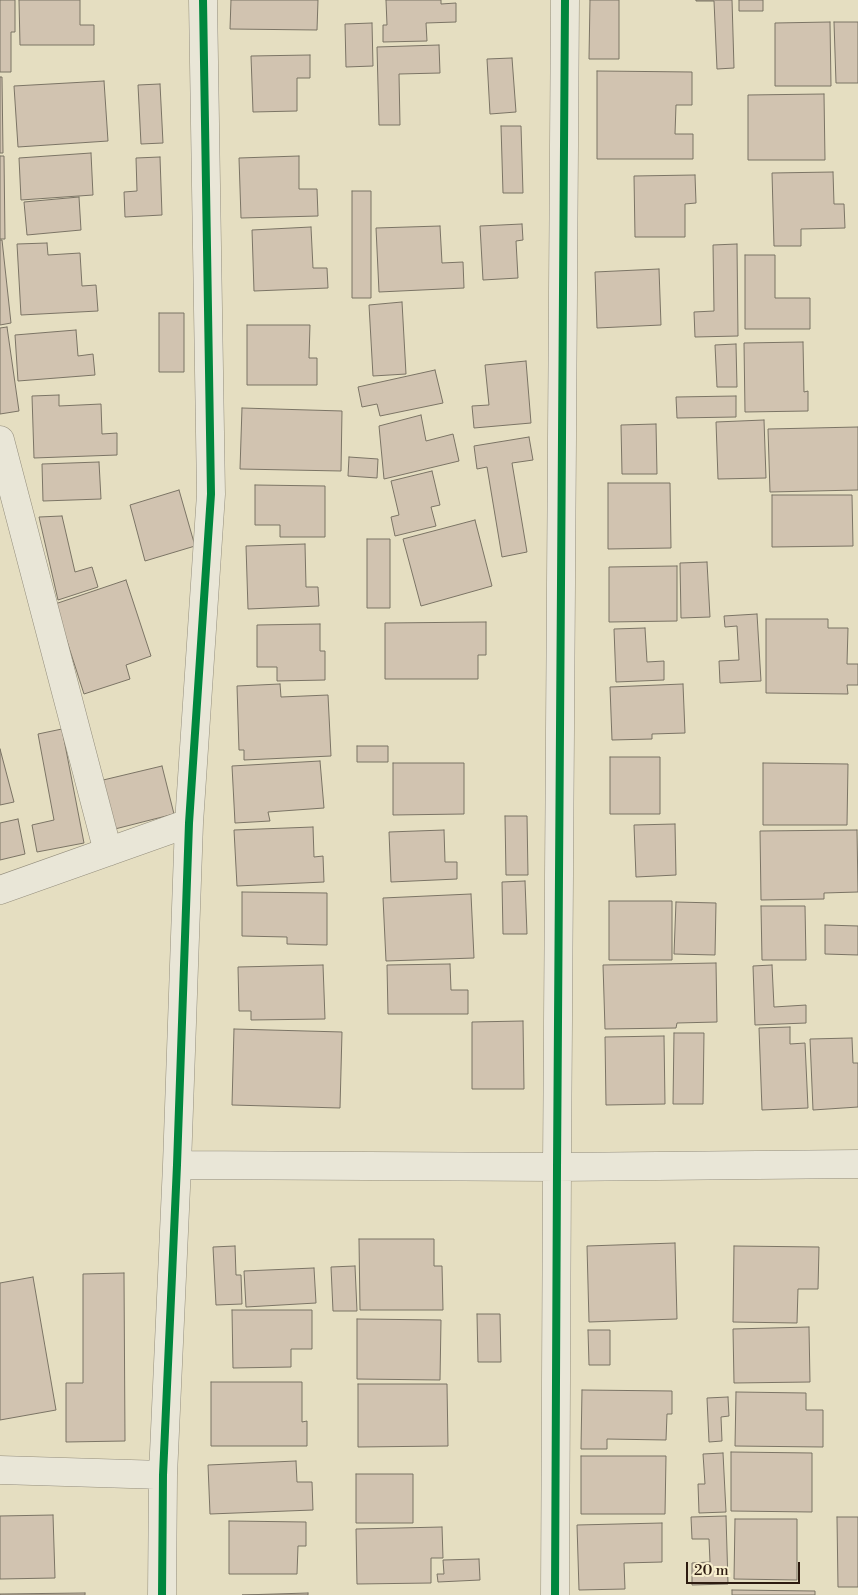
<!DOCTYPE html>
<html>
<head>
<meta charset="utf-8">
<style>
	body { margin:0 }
	#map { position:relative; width:858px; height:1595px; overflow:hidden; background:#e5dec1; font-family:"Libre Bodoni",serif }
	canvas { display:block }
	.scale { position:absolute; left:686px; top:1562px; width:114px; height:22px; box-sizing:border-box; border:2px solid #2d1b10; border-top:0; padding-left:6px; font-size:15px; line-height:18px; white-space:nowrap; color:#2d1b10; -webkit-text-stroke:4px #f8efcd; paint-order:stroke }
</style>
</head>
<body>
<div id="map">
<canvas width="858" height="1595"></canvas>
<div class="scale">20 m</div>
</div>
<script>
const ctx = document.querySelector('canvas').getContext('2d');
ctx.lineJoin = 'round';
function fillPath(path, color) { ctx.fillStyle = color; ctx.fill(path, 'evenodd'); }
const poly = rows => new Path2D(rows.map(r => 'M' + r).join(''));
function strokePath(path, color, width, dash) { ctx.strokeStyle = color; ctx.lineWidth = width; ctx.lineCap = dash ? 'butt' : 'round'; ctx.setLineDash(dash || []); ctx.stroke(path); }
const building = poly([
	[0,0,15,0,15,32,11,32,11,72,0,72,0,0],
	[19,0,80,0,80,25,94,25,94,45,20,45,19,0],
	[231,0,318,0,317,30,230,29,231,0],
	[386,0,441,0,441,4,456,3,456,22,426,23,427,41,383,42,383,25,387,25,386,0],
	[590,0,619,0,619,59,589,59,590,0],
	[696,0,732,0,734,68,717,69,714,1,696,1,696,0],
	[739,0,763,0,763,11,739,11,739,0],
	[830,22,831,86,775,86,775,23,830,22],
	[834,22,858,22,858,83,836,83,834,22],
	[372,23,373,66,346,67,345,24,372,23],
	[439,45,440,73,399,74,400,125,379,125,377,47,439,45],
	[310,55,310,78,297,78,297,111,253,112,251,56,310,55],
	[512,58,516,112,490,114,487,59,512,58],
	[597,71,692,72,692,105,676,105,675,134,693,134,693,159,597,159,597,71],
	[0,77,2,77,3,153,0,153,0,77],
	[104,81,108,141,18,147,14,86,104,81],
	[160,84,163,143,141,144,138,85,160,84],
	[824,94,825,160,748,160,748,95,824,94],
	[501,126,521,126,523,193,503,193,501,126],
	[91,153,93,195,21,200,19,158,91,153],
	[0,156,4,156,5,239,0,239,0,156],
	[299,156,299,189,317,189,318,216,241,218,239,158,299,156],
	[160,157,162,215,125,217,124,192,137,191,136,158,160,157],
	[833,172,834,204,844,204,845,228,801,229,801,246,774,246,772,173,833,172],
	[695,175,696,203,685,204,685,237,635,237,634,176,695,175],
	[352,191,371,191,371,298,352,298,352,191],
	[79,197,81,230,27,235,24,202,79,197],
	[522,224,523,240,516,241,518,278,483,280,480,226,522,224],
	[440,226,442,263,463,262,464,288,379,292,376,228,440,226],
	[311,227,313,268,327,268,328,288,254,291,252,230,311,227],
	[0,240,2,240,11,323,0,325,0,240],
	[47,243,48,255,80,253,82,286,96,285,98,311,21,315,17,244,47,243],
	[737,244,738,336,695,337,694,312,714,311,713,245,737,244],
	[745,255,775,255,775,298,810,298,810,329,745,329,745,255],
	[659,269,661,325,597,328,595,272,659,269],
	[402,302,406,374,373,376,369,305,402,302],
	[159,313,184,313,184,372,159,372,159,313],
	[247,325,310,325,309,358,317,358,317,385,247,385,247,325],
	[7,327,19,411,0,414,0,328,7,327],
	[76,330,78,356,93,354,95,375,18,381,15,335,76,330],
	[803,342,804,392,808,391,808,411,745,412,744,343,803,342],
	[736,344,737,387,717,387,715,345,736,344],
	[526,361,531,423,474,428,472,406,489,405,485,365,526,361],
	[435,370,443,403,380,416,377,404,362,407,358,387,435,370],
	[59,395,59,406,101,404,102,434,117,433,117,455,34,458,32,396,59,395],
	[736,396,736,417,677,418,676,397,736,396],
	[242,408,342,411,341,471,240,469,242,408],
	[421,415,426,441,453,434,459,461,384,479,379,426,421,415],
	[764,420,766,478,718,479,716,422,764,420],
	[656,424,657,474,622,474,621,425,656,424],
	[858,427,858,490,770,492,768,429,858,427],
	[529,437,533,460,512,463,527,552,502,557,487,467,477,469,474,446,529,437],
	[349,457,378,459,377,478,348,476,349,457],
	[99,462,101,499,43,501,42,464,99,462],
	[432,471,440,505,431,507,436,526,395,536,391,517,399,515,391,481,432,471],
	[608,483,670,483,671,548,608,549,608,483],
	[255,485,325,486,325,537,280,537,280,525,255,525,255,485],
	[179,490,195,546,145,561,130,505,179,490],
	[772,495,852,495,853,546,772,547,772,495],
	[62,516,75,572,92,567,98,587,58,600,39,517,62,516],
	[475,520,492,586,421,606,403,539,475,520],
	[367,539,390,539,390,608,367,608,367,539],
	[305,544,306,587,318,587,319,606,248,609,246,546,305,544],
	[707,562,710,617,681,618,680,563,707,562],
	[677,566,677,621,609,622,609,567,677,566],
	[126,580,151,656,126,665,130,679,84,694,55,604,126,580],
	[757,614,761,681,720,683,719,661,739,660,737,626,725,627,724,616,757,614],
	[766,619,828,619,828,628,848,628,847,664,858,664,858,685,847,685,848,694,766,693,766,619],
	[486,622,486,655,478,655,478,679,385,679,385,623,486,622],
	[320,624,320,651,325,651,325,680,277,681,277,667,257,667,257,625,320,624],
	[645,628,647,662,664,661,664,680,616,682,614,629,645,628],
	[280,684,281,697,328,695,331,756,244,760,244,750,239,750,237,686,280,684],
	[683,684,685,733,652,734,652,739,612,740,610,687,683,684],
	[62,729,84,843,37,852,32,825,54,820,38,734,62,729],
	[357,746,388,746,388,762,357,762,357,746],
	[0,749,14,802,0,805,0,749],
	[610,757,660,757,660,814,610,814,610,757],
	[320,761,324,808,268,812,270,821,235,823,232,766,320,761],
	[393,763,464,763,464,814,393,815,393,763],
	[763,763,848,764,847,825,763,825,763,763],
	[162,766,174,814,111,830,99,781,162,766],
	[505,816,527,816,528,875,506,875,505,816],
	[18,819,25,854,0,860,0,823,18,819],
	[675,824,676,875,636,877,634,825,675,824],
	[313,827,314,857,323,856,324,882,237,886,234,830,313,827],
	[444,830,445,862,457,862,457,879,391,882,389,832,444,830],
	[857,830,858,892,824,893,824,899,761,900,760,831,857,830],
	[525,881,527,934,503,934,502,882,525,881],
	[242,892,327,893,327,945,287,944,287,937,242,936,242,892],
	[471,894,474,958,386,961,383,898,471,894],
	[609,901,672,901,672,960,609,960,609,901],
	[676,902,716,903,715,955,674,954,676,902],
	[761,906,805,906,806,960,762,960,761,906],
	[825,925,858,926,858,955,825,954,825,925],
	[716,963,717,1022,677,1023,676,1028,605,1029,603,965,716,963],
	[450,964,451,990,468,990,468,1014,388,1014,387,965,450,964],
	[323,965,325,1019,251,1020,251,1011,239,1011,238,967,323,965],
	[772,965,774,1007,806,1005,806,1023,755,1025,753,966,772,965],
	[523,1021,524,1089,472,1089,472,1022,523,1021],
	[790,1027,790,1044,805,1043,808,1108,762,1110,759,1028,790,1027],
	[234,1029,342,1032,340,1108,232,1105,234,1029],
	[674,1033,704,1033,703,1104,673,1104,674,1033],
	[664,1036,665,1104,606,1105,605,1037,664,1036],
	[852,1038,853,1063,858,1063,858,1107,813,1110,810,1039,852,1038],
	[359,1239,434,1239,434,1266,442,1266,443,1310,360,1310,359,1239],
	[675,1243,677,1319,589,1322,587,1246,675,1243],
	[235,1246,236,1275,241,1275,242,1304,216,1305,213,1247,235,1246],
	[734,1246,819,1247,818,1289,798,1289,797,1323,733,1322,734,1246],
	[355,1266,357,1311,333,1311,331,1267,355,1266],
	[314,1268,316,1303,246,1307,244,1271,314,1268],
	[124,1273,125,1441,66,1442,66,1383,83,1383,83,1274,124,1273],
	[33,1277,56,1410,0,1420,0,1283,33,1277],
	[232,1310,312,1310,312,1349,291,1349,291,1367,233,1368,232,1310],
	[477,1314,500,1314,501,1362,478,1362,477,1314],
	[357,1319,441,1320,440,1380,357,1379,357,1319],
	[809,1327,810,1382,734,1383,733,1329,809,1327],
	[588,1330,610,1330,610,1365,589,1365,588,1330],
	[211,1382,302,1382,302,1422,307,1421,307,1446,211,1446,211,1382],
	[358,1384,447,1384,448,1446,358,1447,358,1384],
	[582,1390,672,1391,672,1414,667,1414,666,1440,607,1439,607,1449,581,1449,582,1390],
	[736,1392,806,1393,806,1410,823,1410,823,1447,735,1446,736,1392],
	[728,1397,729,1416,721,1417,722,1441,709,1442,707,1398,728,1397],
	[731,1452,812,1453,812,1512,731,1511,731,1452],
	[723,1453,726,1512,699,1513,698,1484,705,1484,703,1454,723,1453],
	[581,1456,666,1456,665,1514,581,1514,581,1456],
	[296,1461,297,1482,312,1482,313,1510,210,1514,208,1465,296,1461],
	[356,1474,413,1474,413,1523,356,1523,356,1474],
	[53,1515,55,1578,0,1579,0,1516,53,1515],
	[726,1516,728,1584,692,1585,692,1563,710,1562,709,1539,692,1539,691,1517,726,1516],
	[837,1517,858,1517,858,1587,838,1587,837,1517],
	[735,1519,797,1519,797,1580,734,1579,735,1519],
	[229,1521,306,1522,306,1546,298,1546,297,1574,229,1574,229,1521],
	[662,1523,662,1562,624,1563,625,1589,579,1590,577,1525,662,1523],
	[442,1527,443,1558,431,1558,431,1583,357,1584,356,1529,442,1527],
	[479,1559,480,1580,438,1582,437,1574,444,1574,443,1560,479,1559],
	[732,1590,815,1591,815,1595,732,1595,732,1590],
	[85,1593,85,1595,0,1595,0,1594,85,1593],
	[308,1593,308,1595,242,1595,308,1593]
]);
fillPath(building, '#d1c3b0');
strokePath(building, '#7b7465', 1);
const minor = poly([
	[0,440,108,852],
	[0,890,189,823],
	[177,1165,557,1167,858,1164],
	[0,1470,163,1475],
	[162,1595,163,1475,177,1165,189,823,211,494,203,0],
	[555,1595,557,1167,565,0]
]);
strokePath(minor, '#948e7d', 29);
strokePath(minor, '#e9e6d7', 28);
strokePath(poly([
	[162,1595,163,1475,177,1165,189,823,211,494,203,0],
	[555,1595,557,1167,565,0]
]), '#00873e', 8);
</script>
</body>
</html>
